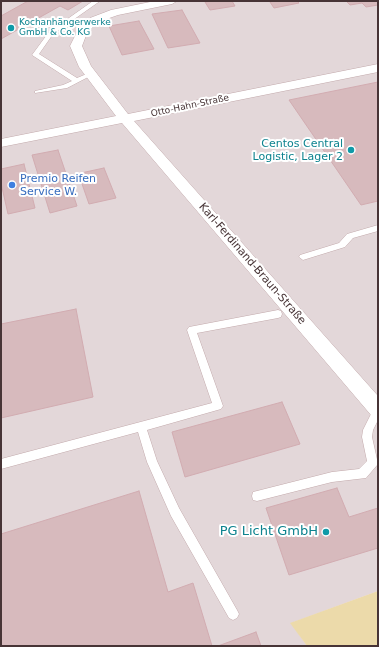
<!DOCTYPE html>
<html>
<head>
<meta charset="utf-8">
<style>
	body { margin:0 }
	#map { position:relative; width:379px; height:647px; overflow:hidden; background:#f4e5e6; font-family:"DejaVu Sans",sans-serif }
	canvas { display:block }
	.frame { position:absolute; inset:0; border:2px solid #473436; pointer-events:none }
</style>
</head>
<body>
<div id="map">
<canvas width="379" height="647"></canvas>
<div class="frame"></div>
</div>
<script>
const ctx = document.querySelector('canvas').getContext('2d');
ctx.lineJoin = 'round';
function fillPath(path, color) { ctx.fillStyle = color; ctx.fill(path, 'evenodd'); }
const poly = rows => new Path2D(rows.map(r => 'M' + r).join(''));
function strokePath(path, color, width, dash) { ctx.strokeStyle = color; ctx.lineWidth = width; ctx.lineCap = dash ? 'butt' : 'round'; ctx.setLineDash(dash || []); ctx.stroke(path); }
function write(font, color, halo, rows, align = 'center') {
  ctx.font = font + ' "DejaVu Sans",sans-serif'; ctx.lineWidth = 4; ctx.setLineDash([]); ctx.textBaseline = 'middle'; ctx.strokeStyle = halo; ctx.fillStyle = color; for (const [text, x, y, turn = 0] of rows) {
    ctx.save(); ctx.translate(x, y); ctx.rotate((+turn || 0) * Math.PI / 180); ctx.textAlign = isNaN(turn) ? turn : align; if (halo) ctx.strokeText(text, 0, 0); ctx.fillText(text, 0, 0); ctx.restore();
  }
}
fillPath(poly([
	[1,1,378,1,378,591,291,623,307,646,1,646]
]), '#e3d7d9');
fillPath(poly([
	[378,591,378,646,307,646,290,623]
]), '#ecdaaa');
const building = poly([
	[28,1,83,1,68,10,60,6,1,39,1,16,28,1],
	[213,1,232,1,235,6,210,10,205,2,213,1],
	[274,1,297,1,299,3,274,8,270,2,274,1],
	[346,1,378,1,378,5,366,7,362,3,350,5,346,1],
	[182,10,200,43,168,48,152,14,182,10],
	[139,21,154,49,122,55,109,26,139,21],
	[378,82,378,201,361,205,289,100,378,82],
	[58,150,77,206,50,213,32,155,58,150],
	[24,164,35,208,8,214,1,183,1,169,24,164],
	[104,168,116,198,89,204,81,181,69,183,67,176,104,168],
	[76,309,93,397,1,418,1,324,76,309],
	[282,402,300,444,185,477,172,432,282,402],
	[337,488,349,517,378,508,378,548,289,575,266,508,337,488],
	[139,491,168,592,193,583,212,646,1,646,1,534,139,491],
	[256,632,261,646,218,646,256,632]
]);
fillPath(building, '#d7babd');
strokePath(building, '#d2acb1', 1);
const service = poly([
	[93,1,100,1,53,34,39,54,77,78,89,73,94,74,67,88,35,93,35,91,63,85,72,81,32,55,49,32,93,1],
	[378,225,378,231,353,238,345,247,303,260,299,257,300,255,339,243,347,234,378,225],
	[278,310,281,311,282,314,281,317,278,318,197,333,223,406,221,409,147,430,157,461,179,508,237,610,239,614,237,618,233,620,229,618,171,516,147,462,138,432,1,469,1,459,212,403,187,330,189,327,278,310],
	[378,405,378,420,373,430,372,437,378,464,366,478,332,482,257,501,253,500,252,496,253,492,257,491,332,472,359,469,367,461,362,437,363,430,375,406,378,405]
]);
const minor = poly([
	[155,1,177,1,172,4,118,15,98,22,87,33,82,46,91,66,128,114,378,64,378,72,134,121,378,396,378,417,371,415,122,123,1,147,1,139,116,116,79,67,70,46,78,30,90,18,111,10,155,1]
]);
strokePath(service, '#c3aaac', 1);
strokePath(minor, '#c3aaac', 1);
fillPath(service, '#fff');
fillPath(minor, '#fff');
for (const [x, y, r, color] of [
	[11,28,4,"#0f9aa8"],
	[351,150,4,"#0f9aa8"],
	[12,185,4,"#3f7fe0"],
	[326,532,4,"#0f9aa8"]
]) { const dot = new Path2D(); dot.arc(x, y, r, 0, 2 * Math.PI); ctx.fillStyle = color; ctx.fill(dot); strokePath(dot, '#fff', 1.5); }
write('9px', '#0d838f', '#fff', [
	["Kochanhängerwerke",19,23],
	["GmbH & Co. KG",19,33]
], 'left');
write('9px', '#473436', '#fff', [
	["Otto-Hahn-Straße",190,106,-12]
]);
write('11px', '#0d838f', '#fff', [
	["Centos Central",343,144],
	["Logistic, Lager 2",343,157]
], 'right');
write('11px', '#366cbe', '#fff', [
	["Premio Reifen",20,179],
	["Service W.",20,192]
], 'left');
write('11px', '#473436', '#fff', [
	["Karl-Ferdinand-Braun-Straße",252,264,49]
]);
write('13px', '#0d838f', '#fff', [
	["PG Licht GmbH",318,532]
], 'right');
</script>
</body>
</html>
